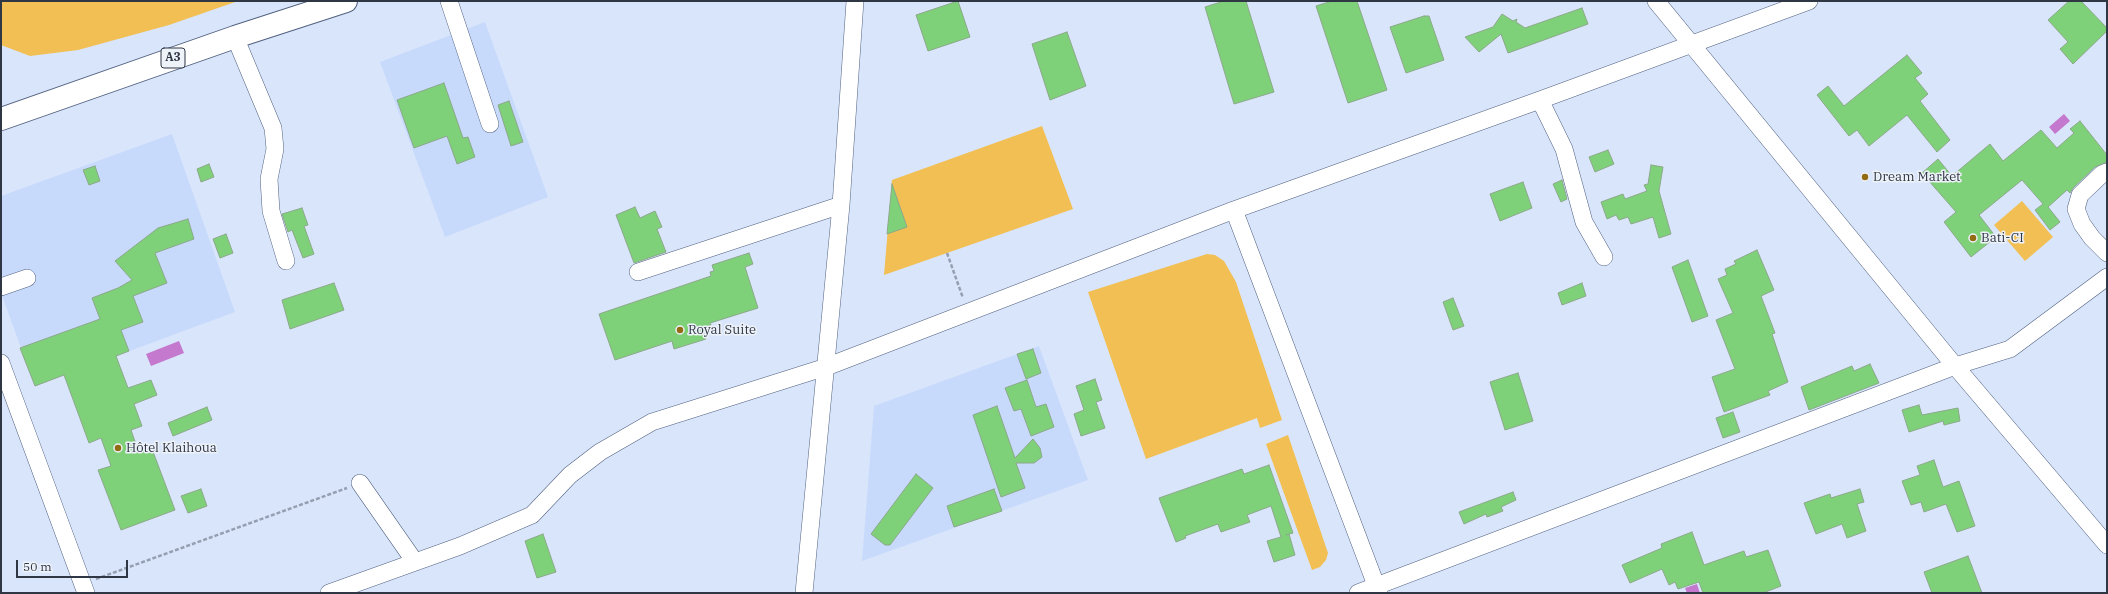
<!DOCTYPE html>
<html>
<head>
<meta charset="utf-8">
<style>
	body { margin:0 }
	#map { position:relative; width:2108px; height:594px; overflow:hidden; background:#d9e5fa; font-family:"IBM Plex Serif",serif }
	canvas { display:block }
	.frame { position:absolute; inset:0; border:2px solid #2f3644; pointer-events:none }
	.scale { position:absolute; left:16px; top:560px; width:112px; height:18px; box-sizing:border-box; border:2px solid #2f3644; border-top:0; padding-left:5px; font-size:12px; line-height:14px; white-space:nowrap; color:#2f3644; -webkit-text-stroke:3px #eef2f9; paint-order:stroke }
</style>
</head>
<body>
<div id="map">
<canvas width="2108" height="594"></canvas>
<div class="frame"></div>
<div class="scale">50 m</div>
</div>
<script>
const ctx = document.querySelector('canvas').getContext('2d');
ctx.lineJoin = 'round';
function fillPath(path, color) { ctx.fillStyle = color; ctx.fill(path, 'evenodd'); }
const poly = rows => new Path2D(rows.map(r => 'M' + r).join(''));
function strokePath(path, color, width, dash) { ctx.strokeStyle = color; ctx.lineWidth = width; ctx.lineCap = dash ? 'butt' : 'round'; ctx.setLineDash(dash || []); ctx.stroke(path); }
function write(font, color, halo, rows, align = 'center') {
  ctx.font = font + ' "IBM Plex Serif",serif'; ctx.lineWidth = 3; ctx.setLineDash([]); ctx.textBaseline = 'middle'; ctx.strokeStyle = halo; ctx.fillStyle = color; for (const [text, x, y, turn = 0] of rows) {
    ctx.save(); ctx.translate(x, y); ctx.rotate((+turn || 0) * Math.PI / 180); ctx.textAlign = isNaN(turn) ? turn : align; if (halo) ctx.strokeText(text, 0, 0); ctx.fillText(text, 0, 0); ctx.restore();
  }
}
fillPath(poly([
	[485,22,548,197,445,237,380,62],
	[172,134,235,312,35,386,1,293,1,196],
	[1039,346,1088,480,862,561,874,406]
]), '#c8dafc');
fillPath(poly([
	[1,1,238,1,169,25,78,50,30,56,1,45],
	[1042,126,1073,209,884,275,892,180],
	[2022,201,2053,237,2025,261,1994,225],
	[1207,254,1215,255,1224,261,1236,282,1282,420,1260,428,1257,418,1146,459,1088,292],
	[1288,435,1328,553,1326,560,1320,567,1312,570,1266,444]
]), '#f2bf54');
fillPath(poly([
	[2064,114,2070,121,2055,134,2049,127],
	[179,341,184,353,151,366,146,354],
	[1697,584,1700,593,1687,593,1685,588]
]), '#c478ce');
const building = poly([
	[958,1,970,37,928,51,916,15,958,1],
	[1224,1,1246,1,1274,92,1234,104,1205,7,1224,1],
	[1332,1,1357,1,1387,90,1348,103,1316,6,1332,1],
	[2069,1,2081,1,2107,28,2107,31,2073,64,2060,49,2068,42,2048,20,2069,1],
	[1582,8,1588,24,1508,53,1501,34,1479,52,1465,37,1493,27,1502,14,1513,21,1517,19,1516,22,1525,28,1582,8],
	[1424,16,1429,16,1444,60,1406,73,1390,27,1424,16],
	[1067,32,1086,86,1050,100,1032,44,1067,32],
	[1907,55,1922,73,1915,78,1928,94,1920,101,1950,140,1937,152,1907,115,1869,146,1857,130,1849,136,1817,95,1828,86,1844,106,1907,55],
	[444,83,463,138,468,137,475,157,457,164,447,136,414,148,397,100,444,83],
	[509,101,523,142,511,146,498,105,509,101],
	[2080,121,2107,155,2107,162,2095,167,2073,188,2070,193,2067,190,2048,207,2060,222,2050,230,2035,210,2043,204,2022,180,1979,215,1996,237,1971,257,1944,222,1956,212,1922,173,1938,159,1952,176,1990,144,2003,161,2041,130,2057,148,2074,133,2070,129,2080,121],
	[1608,150,1614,164,1595,172,1589,157,1608,150],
	[209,164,214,177,201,182,197,169,209,164],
	[1651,165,1663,167,1659,191,1671,234,1659,238,1653,217,1631,224,1628,217,1619,220,1616,215,1607,219,1601,202,1623,194,1625,199,1647,191,1644,185,1648,184,1651,165],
	[95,166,100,181,89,185,83,170,95,166],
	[1562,180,1567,199,1561,202,1553,184,1562,180],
	[1523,182,1532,208,1500,221,1490,194,1523,182],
	[892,184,907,227,887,234,892,184],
	[635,207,640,218,655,211,662,227,657,229,666,252,634,263,616,215,635,207],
	[302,208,308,225,304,226,314,254,303,258,292,230,288,232,282,214,302,208],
	[188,219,194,239,155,253,167,283,133,296,143,322,121,330,129,351,116,356,128,388,151,380,157,395,134,404,142,426,131,430,139,453,152,449,175,510,121,530,98,470,111,466,101,438,89,443,64,375,35,386,20,348,100,319,92,298,118,288,132,280,115,261,158,228,188,219],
	[226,234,233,253,220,258,213,239,226,234],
	[1757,250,1774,290,1761,296,1775,333,1772,334,1788,382,1768,391,1770,395,1724,412,1712,377,1735,369,1716,320,1733,313,1718,279,1727,275,1725,269,1736,264,1734,261,1757,250],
	[749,253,753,264,745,267,758,308,710,323,711,325,702,328,706,339,674,349,672,341,615,360,599,314,711,276,710,272,714,271,712,265,749,253],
	[1688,260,1708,316,1692,322,1672,267,1688,260],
	[334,283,344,310,290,329,282,300,334,283],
	[1582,283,1586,296,1562,305,1558,293,1582,283],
	[1453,298,1464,326,1453,330,1443,302,1453,298],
	[1033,349,1041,373,1026,379,1017,354,1033,349],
	[1870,364,1879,383,1809,410,1801,387,1852,366,1854,371,1870,364],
	[1518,373,1533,421,1505,430,1490,382,1518,373],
	[1095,379,1102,400,1096,402,1105,428,1081,436,1074,414,1084,410,1076,386,1095,379],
	[1027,380,1036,407,1046,404,1054,427,1031,436,1021,409,1014,411,1005,388,1027,380],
	[1919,405,1922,415,1958,408,1960,421,1944,425,1943,421,1909,432,1902,410,1919,405],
	[997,406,1015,458,1033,439,1040,448,1042,457,1034,463,1016,463,1025,488,1001,497,973,415,997,406],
	[207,407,212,420,173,436,168,423,207,407],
	[1733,412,1740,432,1723,438,1716,418,1733,412],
	[1934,460,1943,487,1959,481,1975,526,1957,532,1946,504,1924,512,1921,502,1911,505,1902,481,1920,475,1917,466,1934,460],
	[1269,465,1293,533,1286,535,1289,534,1295,555,1274,562,1267,541,1281,537,1271,506,1247,515,1250,522,1221,532,1218,524,1185,536,1186,538,1176,542,1159,498,1242,469,1244,474,1269,465],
	[916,474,933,488,890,545,885,545,871,534,916,474],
	[201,489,207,506,188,513,181,496,201,489],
	[994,489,1002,511,954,527,947,506,994,489],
	[1860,489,1864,502,1857,504,1866,531,1847,538,1842,524,1816,534,1804,503,1830,494,1831,498,1860,489],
	[1513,492,1516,500,1501,507,1503,511,1487,517,1486,514,1464,524,1459,512,1513,492],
	[1692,532,1704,565,1744,551,1746,557,1768,550,1781,586,1763,593,1703,593,1699,582,1678,589,1675,582,1669,585,1662,569,1630,583,1622,565,1662,548,1661,544,1692,532],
	[543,534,556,572,537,578,525,541,543,534],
	[1968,556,1982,593,1932,593,1924,572,1968,556]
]);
fillPath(building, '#7ed179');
strokePath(building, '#8ca88a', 1);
const minor = poly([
	[449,1,490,124],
	[1656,1,1955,366,2107,545],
	[235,37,273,128,275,149,269,179,271,211,286,261],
	[1540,100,1564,149,1584,222,1604,257],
	[2107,172,2102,174,2080,195,2076,209,2082,224,2092,238,2107,253],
	[1234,210,1379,593],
	[638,272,841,205],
	[1,287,27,278],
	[1,363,86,593],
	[360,483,415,562],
	[329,593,460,546,532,515,570,475,600,452,652,422,826,367,1234,210,1540,100,1809,1],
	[804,593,841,205,855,1],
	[1358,593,1955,366,2010,349,2107,277]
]);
const highway = poly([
	[1,119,235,37,346,1]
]);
strokePath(minor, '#516180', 18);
strokePath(highway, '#516180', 24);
strokePath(poly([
	[947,253,963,298],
	[96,579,347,488]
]), '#959fb1', 2.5, [4, 2]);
strokePath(minor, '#fff', 17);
strokePath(highway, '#fff', 22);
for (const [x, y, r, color] of [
	[1865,177,4,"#916c13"],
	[1973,238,4,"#916c13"],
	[680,330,4,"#916c13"],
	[118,448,4,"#916c13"]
]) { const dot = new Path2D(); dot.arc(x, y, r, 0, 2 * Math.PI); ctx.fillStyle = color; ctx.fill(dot); strokePath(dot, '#eef2f9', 1.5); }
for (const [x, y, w] of [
	[173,58,24]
]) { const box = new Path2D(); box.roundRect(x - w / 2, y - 10, w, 20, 3); ctx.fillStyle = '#eef2f9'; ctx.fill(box); strokePath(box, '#2f3644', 1); }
write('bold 12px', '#2f3644', null, [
	["A3",173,58]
]);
write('13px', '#2f3644', '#eef2f9', [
	["Dream Market",1873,177],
	["Bati-CI",1981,238],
	["Royal Suite",688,330],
	["Hôtel Klaihoua",126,448]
], 'left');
</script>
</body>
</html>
